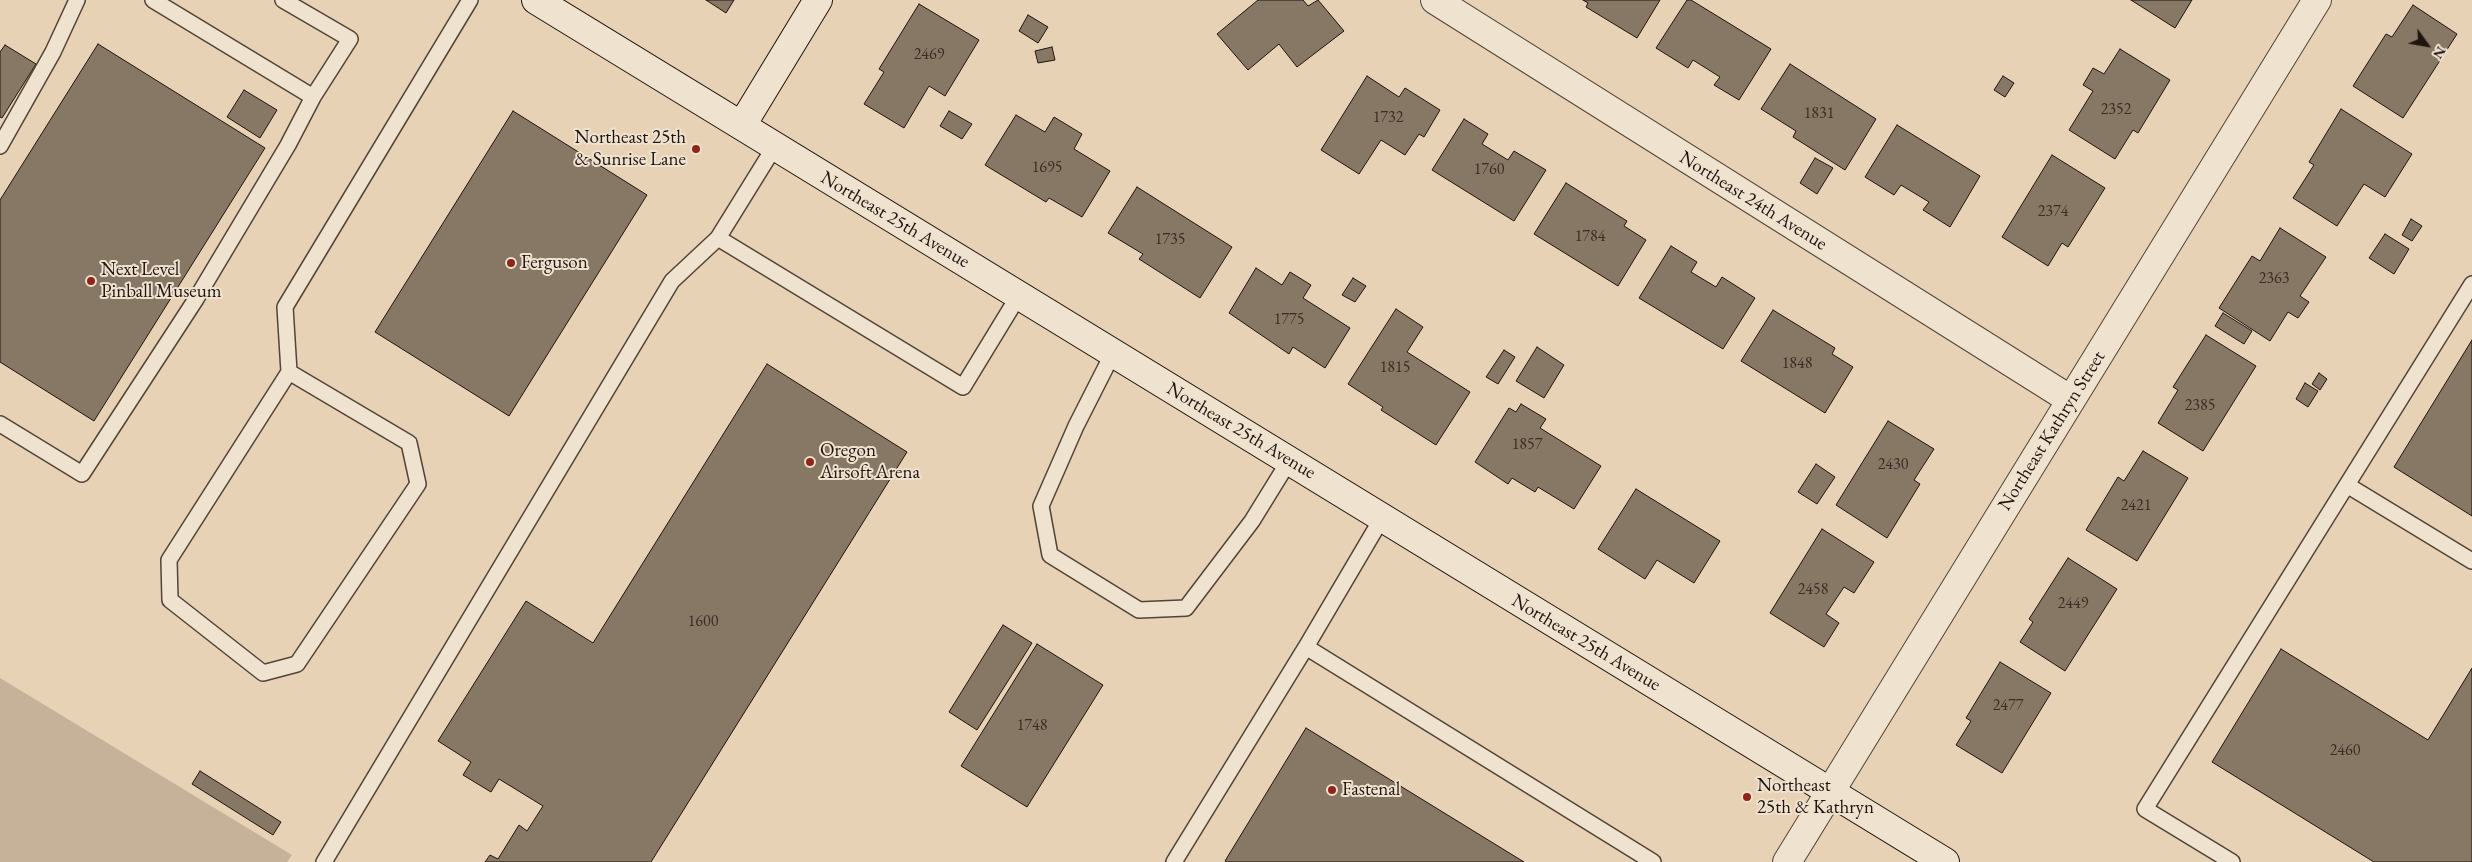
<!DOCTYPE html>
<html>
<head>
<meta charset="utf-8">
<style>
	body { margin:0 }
	#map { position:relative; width:2472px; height:862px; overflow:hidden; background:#e7d2b5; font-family:"EB Garamond",serif }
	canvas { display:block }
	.north { position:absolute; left:2402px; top:20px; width:50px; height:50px; -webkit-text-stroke:4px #efe2cf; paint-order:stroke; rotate:122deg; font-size:14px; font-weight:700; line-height:20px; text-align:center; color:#20140f }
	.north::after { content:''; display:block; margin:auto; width:18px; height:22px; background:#20140f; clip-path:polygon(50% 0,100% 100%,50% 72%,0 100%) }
</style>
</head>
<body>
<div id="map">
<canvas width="2472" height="862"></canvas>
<div class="north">N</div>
</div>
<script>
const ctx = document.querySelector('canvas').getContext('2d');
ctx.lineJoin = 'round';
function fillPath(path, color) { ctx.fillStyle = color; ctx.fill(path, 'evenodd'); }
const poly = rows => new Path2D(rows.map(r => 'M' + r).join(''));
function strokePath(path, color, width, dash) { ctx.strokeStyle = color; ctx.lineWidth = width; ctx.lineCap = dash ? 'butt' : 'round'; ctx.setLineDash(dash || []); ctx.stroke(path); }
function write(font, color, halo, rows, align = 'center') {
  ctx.font = font + ' "EB Garamond",serif'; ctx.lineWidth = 4; ctx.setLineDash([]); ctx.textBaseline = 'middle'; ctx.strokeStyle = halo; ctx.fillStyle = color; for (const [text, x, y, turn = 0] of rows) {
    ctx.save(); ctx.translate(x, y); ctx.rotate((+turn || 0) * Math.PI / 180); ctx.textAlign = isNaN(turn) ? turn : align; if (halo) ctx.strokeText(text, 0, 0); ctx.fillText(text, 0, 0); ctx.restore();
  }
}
fillPath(poly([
	[0,678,292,855,287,862,0,862]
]), '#c5b299');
const building = poly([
	[706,0,734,0,726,13,706,0],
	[1258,0,1303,0,1308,6,1318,0,1344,31,1297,67,1279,44,1248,70,1217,34,1258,0],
	[1583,0,1660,0,1637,38,1586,7,1588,3,1583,0],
	[1687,0,1691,0,1771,49,1739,100,1714,85,1720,77,1693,60,1688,68,1656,48,1687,0],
	[2131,0,2192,0,2175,28,2131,0],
	[919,4,979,40,945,96,929,86,904,128,864,104,884,72,879,69,919,4],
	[2413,5,2457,34,2403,118,2353,86,2386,34,2392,37,2413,5],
	[1028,15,1048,27,1038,43,1019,31,1028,15],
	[98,44,265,148,94,421,0,362,0,200,98,44],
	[5,45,36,64,2,118,0,117,0,52,5,45],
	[1052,47,1055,60,1038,63,1035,51,1052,47],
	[2120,49,2170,80,2138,133,2133,130,2115,159,2069,130,2093,91,2083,85,2093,68,2104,74,2120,49],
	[1790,64,1876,119,1845,170,1793,137,1796,131,1761,109,1790,64],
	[1367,76,1399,97,1405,88,1440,110,1424,137,1419,134,1405,155,1381,140,1359,174,1321,150,1367,76],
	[2003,76,2014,83,2005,97,1994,90,2003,76],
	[244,90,277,110,260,138,227,117,244,90],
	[2341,109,2412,154,2385,197,2364,184,2337,226,2293,198,2314,165,2309,162,2341,109],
	[513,111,647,195,509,416,375,332,513,111],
	[949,111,972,124,962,139,940,126,949,111],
	[1016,115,1045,132,1054,117,1082,134,1074,149,1110,171,1082,217,1049,198,1046,202,985,165,1016,115],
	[1464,119,1488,134,1482,144,1508,160,1514,151,1546,170,1514,221,1432,170,1464,119],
	[1897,125,1980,176,1950,227,1923,210,1929,202,1901,185,1894,195,1865,177,1897,125],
	[2052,155,2105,188,2068,247,2062,243,2048,266,2002,237,2052,155],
	[1815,158,1833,168,1817,194,1800,183,1815,158],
	[1566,183,1627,221,1624,226,1646,240,1618,286,1534,234,1566,183],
	[1137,187,1232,247,1200,298,1139,259,1143,254,1108,233,1137,187],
	[2411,219,2422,226,2412,241,2402,235,2411,219],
	[2280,228,2326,257,2300,296,2309,302,2298,318,2288,312,2270,341,2219,308,2252,256,2260,261,2280,228],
	[2385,234,2409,249,2394,274,2369,258,2385,234],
	[1671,246,1697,262,1691,272,1716,287,1722,277,1755,298,1723,349,1639,298,1671,246],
	[1256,268,1282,285,1290,272,1311,285,1303,298,1350,328,1325,368,1293,347,1289,354,1229,313,1256,268],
	[1353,278,1366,286,1355,302,1342,295,1353,278],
	[1396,309,1423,327,1407,352,1470,392,1436,445,1381,410,1383,407,1348,384,1396,309],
	[1773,310,1835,348,1832,354,1853,367,1825,413,1741,361,1773,310],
	[2223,313,2252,331,2244,344,2215,326,2223,313],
	[2206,335,2256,366,2203,451,2158,423,2178,390,2173,387,2206,335],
	[2472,340,2472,516,2394,467,2472,340],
	[1537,347,1564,365,1544,398,1516,381,1537,347],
	[1504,350,1515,357,1498,384,1486,377,1504,350],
	[767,364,907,452,651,862,485,862,490,855,498,859,519,825,527,831,543,806,499,779,491,792,463,775,471,762,438,741,526,601,593,643,767,364],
	[2319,373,2327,379,2320,390,2312,384,2319,373],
	[2305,383,2318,391,2308,407,2296,399,2305,383],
	[1521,404,1546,419,1540,428,1601,466,1574,509,1538,487,1535,492,1512,478,1508,484,1475,462,1509,408,1516,412,1521,404],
	[1888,421,1934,449,1914,480,1920,484,1887,538,1836,505,1888,421],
	[2143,451,2188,478,2137,561,2086,530,2118,477,2124,481,2143,451],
	[1816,464,1835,477,1817,504,1798,492,1816,464],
	[1636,489,1720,541,1694,583,1657,560,1645,579,1598,549,1636,489],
	[1822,529,1874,562,1854,593,1844,587,1826,614,1839,623,1824,647,1770,613,1822,529],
	[2068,558,2117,589,2065,671,2020,642,2033,622,2029,619,2068,558],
	[1003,625,1032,643,977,730,949,712,1003,625],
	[1037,644,1103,685,1027,807,961,766,1037,644],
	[2281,649,2428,740,2472,668,2472,862,2374,862,2212,762,2281,649],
	[2000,662,2051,693,2002,773,1956,745,1971,721,1966,718,2000,662],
	[1306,728,1524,862,1227,862,1225,861,1306,728],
	[200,771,281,822,273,835,192,784,200,771]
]);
fillPath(building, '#877765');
strokePath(building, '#20140f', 1);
const lane = poly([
	[153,0,313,97],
	[0,146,53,52,77,0],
	[775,146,718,238,963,387,1019,295],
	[1113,353,1076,426,1041,506,1050,555,1139,610,1186,608,1252,521,1289,461],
	[289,372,409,443,418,484,297,664,263,673,170,600,169,560,289,372,285,307,470,0],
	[0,424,82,474,196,299,288,145,313,97,350,39,283,0],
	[2347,485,2472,561],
	[1382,518,1306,647,1653,862],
	[324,862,672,281,718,238],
	[1174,862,1306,647],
	[2232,862,2145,809,2472,284]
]);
const street = poly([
	[1435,0,2071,400],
	[1787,862,2317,0]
]);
const secondary = poly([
	[536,0,1945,862],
	[742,125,818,0]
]);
strokePath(lane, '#524438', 18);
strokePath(street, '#524438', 30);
strokePath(secondary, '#20140f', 30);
strokePath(lane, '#efe2cf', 15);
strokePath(street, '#efe2cf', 28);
strokePath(secondary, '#efe2cf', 28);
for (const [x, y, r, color] of [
	[696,149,5,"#8f2418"],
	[511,263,5,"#8f2418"],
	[91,281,5,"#8f2418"],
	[810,462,5,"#8f2418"],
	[1332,790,5,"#8f2418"],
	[1747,797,5,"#8f2418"]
]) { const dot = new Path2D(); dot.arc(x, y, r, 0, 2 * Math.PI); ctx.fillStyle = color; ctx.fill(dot); strokePath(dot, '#efe2cf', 2); }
write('16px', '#3a2d24', null, [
	["2469",929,55],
	["2352",2116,110],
	["1831",1819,114],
	["1732",1388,118],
	["1695",1047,168],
	["1760",1489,170],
	["2374",2053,212],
	["1784",1590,237],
	["1735",1170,240],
	["2363",2274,279],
	["1775",1289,320],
	["1848",1797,364],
	["1815",1395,368],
	["2385",2200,406],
	["1857",1527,445],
	["2430",1893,465],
	["2421",2136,506],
	["2458",1813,590],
	["2449",2073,604],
	["1600",703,622],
	["2477",2008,706],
	["1748",1032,726],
	["2460",2345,751]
]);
write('19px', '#20140f', '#efe2cf', [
	["Northeast 25th",686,138,"right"],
	["& Sunrise Lane",686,160,"right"],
	["Ferguson",521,263],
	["Next Level",101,270],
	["Pinball Museum",101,292],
	["Oregon",820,451],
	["Airsoft Arena",820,473],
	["Northeast",1757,786],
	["25th & Kathryn",1757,808],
	["Fastenal",1342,790]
], 'left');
write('19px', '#20140f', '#efe2cf', [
	["Northeast 24th Avenue",1753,201,32],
	["Northeast 25th Avenue",895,220,31],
	["Northeast 25th Avenue",1241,431,31],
	["Northeast Kathryn Street",2052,431,-58],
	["Northeast 25th Avenue",1586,643,31]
]);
</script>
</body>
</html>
